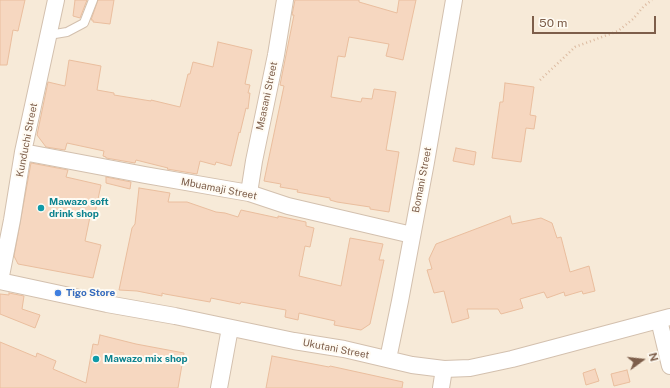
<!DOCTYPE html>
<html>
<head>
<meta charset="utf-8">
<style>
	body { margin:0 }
	#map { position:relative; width:670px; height:388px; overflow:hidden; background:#fef7eb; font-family:"Public Sans",sans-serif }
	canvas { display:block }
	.north { position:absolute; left:622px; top:340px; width:40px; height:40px; -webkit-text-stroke:3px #fffbf3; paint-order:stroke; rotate:75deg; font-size:11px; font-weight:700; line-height:16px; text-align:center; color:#7d5e4a }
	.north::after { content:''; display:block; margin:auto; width:14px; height:18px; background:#7d5e4a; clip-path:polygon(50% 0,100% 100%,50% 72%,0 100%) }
	.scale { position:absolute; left:532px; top:16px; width:124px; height:18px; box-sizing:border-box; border:2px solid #7d5e4a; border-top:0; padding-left:5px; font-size:12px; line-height:14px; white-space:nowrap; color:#7d5e4a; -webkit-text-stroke:3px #fffbf3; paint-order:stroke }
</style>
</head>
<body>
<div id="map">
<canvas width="670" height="388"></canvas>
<div class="north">N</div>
<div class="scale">50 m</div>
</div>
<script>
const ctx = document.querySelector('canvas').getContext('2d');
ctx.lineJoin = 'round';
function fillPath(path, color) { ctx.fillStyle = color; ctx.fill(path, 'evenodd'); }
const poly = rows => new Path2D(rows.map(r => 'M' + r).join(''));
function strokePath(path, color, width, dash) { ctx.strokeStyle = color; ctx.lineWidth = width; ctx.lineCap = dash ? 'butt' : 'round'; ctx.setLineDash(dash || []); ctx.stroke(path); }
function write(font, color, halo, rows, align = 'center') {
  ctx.font = font + ' "Public Sans",sans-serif'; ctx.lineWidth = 4; ctx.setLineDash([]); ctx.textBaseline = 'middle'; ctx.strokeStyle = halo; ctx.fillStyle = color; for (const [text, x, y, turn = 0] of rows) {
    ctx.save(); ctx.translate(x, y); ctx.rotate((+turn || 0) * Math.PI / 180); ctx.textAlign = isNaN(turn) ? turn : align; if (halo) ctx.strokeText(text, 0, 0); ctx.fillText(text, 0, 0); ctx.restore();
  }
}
fillPath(poly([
	[0,0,670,0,670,388,0,388]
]), '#f7ead8');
const building = poly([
	[0,0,25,0,18,31,13,30,7,65,0,65,0,0],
	[75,0,87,0,80,18,73,16,75,0],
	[98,0,114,0,110,24,93,22,93,20,91,20,98,0],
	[295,0,359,0,359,2,397,13,399,0,416,0,403,60,386,56,389,44,349,37,345,57,338,56,331,97,361,102,362,98,372,99,374,89,396,92,386,150,399,152,389,212,370,209,370,207,337,202,330,200,330,198,297,192,298,190,280,187,281,184,264,181,284,86,280,85,294,15,292,15,295,0],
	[218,42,252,50,245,84,250,85,248,93,250,93,248,109,246,108,240,133,239,132,231,166,216,162,215,165,200,161,197,174,167,169,168,168,136,160,135,163,106,158,106,157,103,156,104,151,67,143,65,150,46,147,37,135,48,82,65,86,69,60,101,66,97,90,114,93,114,95,151,101,151,100,180,107,188,74,190,74,193,62,213,67,218,42],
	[505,83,534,87,530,115,536,116,534,129,526,128,521,162,492,158,500,102,503,102,505,83],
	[456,148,476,152,474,165,453,161,456,148],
	[31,163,68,170,66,177,101,185,95,213,91,212,85,241,101,245,93,278,18,264,14,256,31,163],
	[106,177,131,182,130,189,106,183,106,177],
	[139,188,170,193,168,202,187,202,216,212,225,213,238,217,241,210,278,218,278,216,306,222,306,226,314,228,310,247,305,246,299,276,341,286,350,238,383,244,379,260,384,260,370,324,361,330,334,325,335,321,299,313,298,320,285,317,286,310,241,302,240,304,211,298,210,302,165,294,162,293,162,296,137,291,119,290,132,228,135,224,139,188],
	[510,216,512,224,541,218,552,223,557,238,561,237,570,272,589,266,595,291,583,294,582,291,565,296,564,292,547,298,544,292,520,299,523,308,501,314,498,309,467,309,469,318,452,323,444,291,434,293,427,270,432,269,429,259,436,244,510,216],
	[9,293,24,296,22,309,40,315,35,328,0,314,0,294,9,295,9,293],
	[100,335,136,344,184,353,178,388,0,388,0,342,36,357,37,353,56,361,53,369,86,383,93,344,98,345,100,335],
	[272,356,329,367,330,366,403,382,402,388,266,388,272,356],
	[595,369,599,381,586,385,583,373,595,369],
	[627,370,630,382,614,386,611,374,627,370]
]);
fillPath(building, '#f6d7c0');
strokePath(building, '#eabe9e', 1);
const service = poly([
	[49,35,67,32,84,23,93,0]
]);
const minor = poly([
	[23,152,145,175,249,193,288,206,412,235],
	[249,193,254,161,276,55,285,0],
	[0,281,107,304,175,316,294,341,344,349,412,365,444,369,470,368,512,359,670,317],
	[0,281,12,220,23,152,56,0],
	[659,320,670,366],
	[388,359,400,301,426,162,454,0],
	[219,388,230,328],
	[441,388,444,369]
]);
strokePath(service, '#d3c0ae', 10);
strokePath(minor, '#d3c0ae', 18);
strokePath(poly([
	[540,80,575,47,618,31,633,19,644,6,652,0]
]), '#dcbba1', 2.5, [1, 3]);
strokePath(service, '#fff', 8);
strokePath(minor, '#fff', 16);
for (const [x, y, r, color] of [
	[41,208,4,"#0f9aa8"],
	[58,293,4,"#3f7fe0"],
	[96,359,4,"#0f9aa8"]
]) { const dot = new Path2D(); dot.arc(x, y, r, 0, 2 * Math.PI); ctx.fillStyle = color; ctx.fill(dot); strokePath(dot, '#fffbf3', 1.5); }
write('10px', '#7d5e4a', '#fffbf3', [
	["Msasani Street",267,96,-78],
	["Kunduchi Street",27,140,-79],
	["Bomani Street",422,180,-79],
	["Mbuamaji Street",219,189,11],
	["Ukutani Street",336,349,11]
]);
write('bold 10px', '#0d838f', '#fffbf3', [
	["Mawazo soft",49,202],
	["drink shop",49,214],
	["Mawazo mix shop",104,359]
], 'left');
write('bold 10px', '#366cbe', '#fffbf3', [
	["Tigo Store",66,293]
], 'left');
</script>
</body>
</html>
